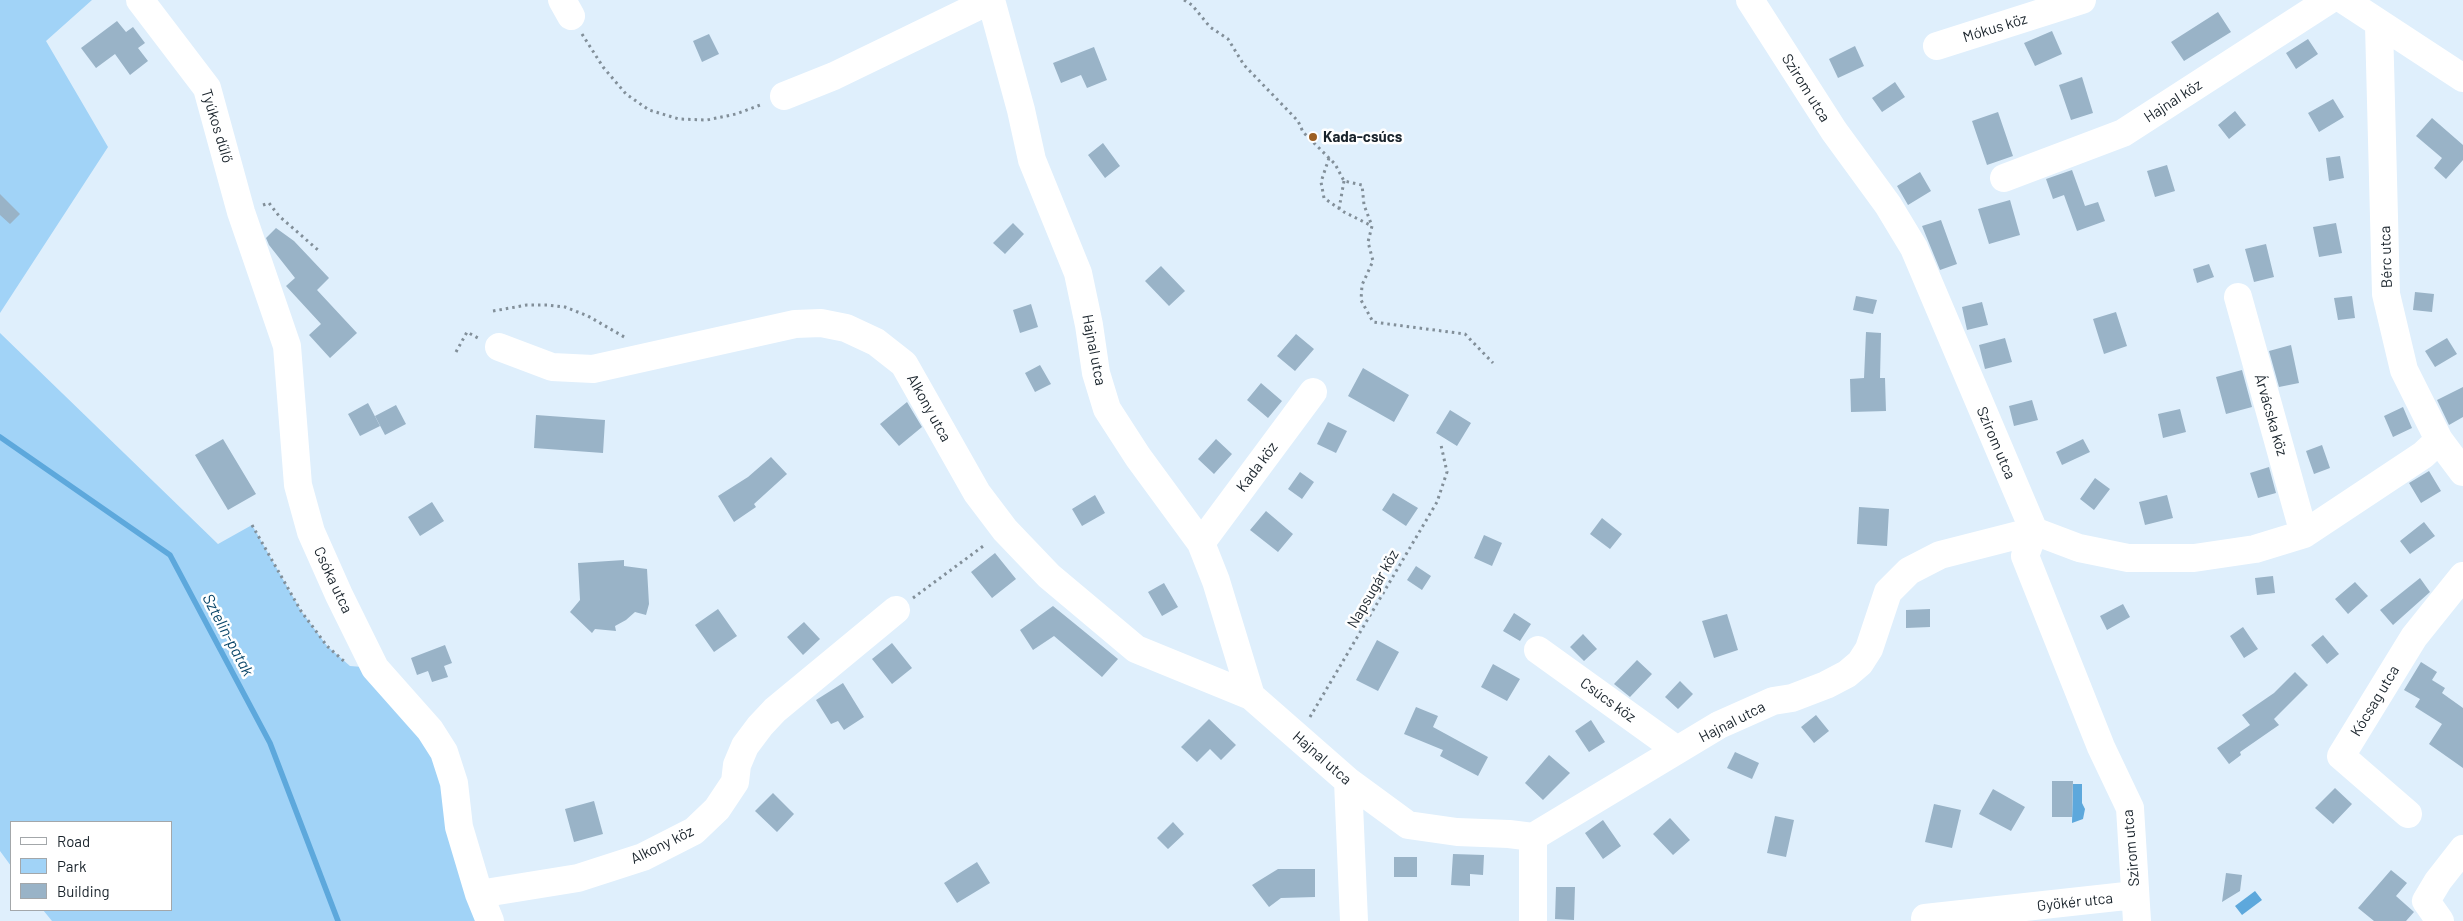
<!DOCTYPE html>
<html>
<head>
<meta charset="utf-8">
<style>
	body { margin:0 }
	#map { position:relative; width:2463px; height:921px; overflow:hidden; background:#dfeffc; font-family:Barlow,sans-serif }
	canvas { display:block }
	.legend { position:absolute; left:10px; top:821px; width:162px; height:90px; box-sizing:border-box; background:#fff; border:1px solid #a3a7aa; margin:0; padding:6px 9px; list-style:none; font-size:15px; color:#19232b }
	.legend li { display:flex; align-items:center; gap:10px; height:25px }
	.legend b { width:25px; border:1px solid #a3a7aa }
</style>
</head>
<body>
<div id="map">
<canvas width="2463" height="921"></canvas>
<ul class="legend">
<li><b style="height:6px;background:#fff"></b>Road</li>
<li><b style="height:14px;background:#a1d3f7"></b>Park</li>
<li><b style="height:14px;background:#99b3c7"></b>Building</li>
</ul>
</div>
<script>
const ctx = document.querySelector('canvas').getContext('2d');
ctx.lineJoin = 'round';
function fillPath(path, color) { ctx.fillStyle = color; ctx.fill(path, 'evenodd'); }
const poly = rows => new Path2D(rows.map(r => 'M' + r).join(''));
function strokePath(path, color, width, dash) { ctx.strokeStyle = color; ctx.lineWidth = width; ctx.lineCap = dash ? 'butt' : 'round'; ctx.setLineDash(dash || []); ctx.stroke(path); }
function write(font, color, halo, rows, align = 'center') {
  ctx.font = font + ' Barlow,sans-serif'; ctx.lineWidth = 5; ctx.setLineDash([]); ctx.textBaseline = 'middle'; ctx.strokeStyle = halo; ctx.fillStyle = color; for (const [text, x, y, turn = 0] of rows) {
    ctx.save(); ctx.translate(x, y); ctx.rotate((+turn || 0) * Math.PI / 180); ctx.textAlign = isNaN(turn) ? turn : align; if (halo) ctx.strokeText(text, 0, 0); ctx.fillText(text, 0, 0); ctx.restore();
  }
}
fillPath(poly([
	[0,0,92,0,46,41,108,147,0,313],
	[0,333,218,544,252,525,301,611,327,646,350,666,375,668,430,730,490,921,52,921,43,910,171,910,171,822,11,822,11,866,0,851]
]), '#a1d3f7');
fillPath(poly([
	[2073,784,2082,784,2082,803,2085,809,2083,819,2072,823],
	[2255,891,2262,900,2242,915,2235,906]
]), '#5da8dc');
strokePath(poly([
	[0,437,170,555,270,743,338,921]
]), '#5da8dc', 5.5);
fillPath(poly([
	[2218,12,2231,32,2184,61,2171,42],
	[117,21,126,32,133,27,145,43,138,48,148,61,130,75,115,54,96,68,81,48],
	[2052,31,2062,54,2035,66,2024,43],
	[709,34,719,54,702,62,693,41],
	[2308,39,2318,54,2296,69,2286,53],
	[1855,46,1864,66,1838,78,1829,59],
	[1094,47,1107,80,1087,88,1081,75,1061,83,1053,63],
	[2082,77,2093,113,2071,120,2059,85],
	[1895,82,1905,97,1882,112,1872,98],
	[2333,99,2344,117,2319,132,2308,113],
	[2235,111,2246,125,2229,139,2218,125],
	[1998,112,2013,156,1987,165,1972,121],
	[2432,118,2463,145,2463,160,2446,179,2434,168,2442,158,2416,136],
	[1103,143,1120,166,1105,178,1088,155],
	[2340,156,2344,178,2329,181,2326,158],
	[2167,165,2175,191,2155,197,2147,171],
	[2072,170,2085,206,2098,202,2105,221,2077,231,2064,195,2053,199,2046,179],
	[1920,172,1931,191,1908,205,1897,186],
	[0,194,20,214,10,224,0,215],
	[2010,200,2020,235,1989,244,1978,209],
	[1941,220,1957,264,1940,270,1922,226],
	[1013,223,1024,234,1005,254,993,243],
	[2336,223,2342,253,2319,257,2313,227],
	[276,228,294,241,329,278,317,290,357,333,330,358,309,335,321,324,286,286,295,278,269,245,266,238],
	[2266,244,2274,277,2254,282,2245,249],
	[2209,264,2214,277,2197,283,2193,269],
	[1161,266,1185,291,1169,306,1145,281],
	[2415,292,2434,294,2432,312,2413,310],
	[1856,296,1877,300,1873,314,1853,310],
	[2352,296,2355,318,2338,320,2334,298],
	[1982,302,1988,325,1967,330,1962,307],
	[1031,304,1038,327,1020,333,1013,310],
	[2116,312,2127,346,2104,354,2093,319],
	[1866,332,1881,333,1880,378,1885,378,1886,411,1851,412,1850,379,1864,378],
	[1296,334,1314,349,1295,371,1277,356],
	[2005,338,2012,362,1985,369,1979,345],
	[2447,338,2457,354,2435,367,2425,351],
	[2291,345,2299,383,2279,387,2269,351],
	[1040,365,1051,384,1035,392,1025,373],
	[1363,368,1409,395,1394,422,1348,396],
	[2242,370,2252,407,2226,414,2216,377],
	[1261,383,1282,401,1268,418,1247,400],
	[2463,387,2463,417,2449,425,2437,400],
	[2032,400,2038,420,2014,426,2009,406],
	[907,402,922,427,899,446,880,424],
	[368,403,380,426,360,436,348,414],
	[396,405,406,424,385,435,375,416],
	[2403,407,2412,428,2393,437,2384,416],
	[2180,409,2186,432,2163,438,2158,414],
	[1450,410,1471,423,1457,446,1436,433],
	[536,415,605,420,603,453,534,448],
	[1328,422,1347,431,1336,453,1317,444],
	[223,439,256,494,228,510,195,455],
	[1216,439,1232,454,1214,474,1198,459],
	[2083,439,2090,452,2062,465,2056,452],
	[2322,445,2330,468,2314,474,2306,451],
	[771,457,787,474,754,504,756,507,734,522,718,496,748,477],
	[2269,467,2276,493,2258,498,2250,473],
	[2429,471,2441,491,2421,503,2409,483],
	[1300,472,1314,482,1302,499,1288,489],
	[2095,478,2110,489,2094,510,2080,499],
	[1393,493,1418,508,1406,526,1382,510],
	[1095,495,1105,513,1082,526,1072,509],
	[2167,495,2173,518,2145,525,2139,502],
	[432,502,444,521,420,536,408,517],
	[1859,507,1889,509,1887,546,1857,544],
	[1266,511,1293,534,1278,552,1250,530],
	[1602,518,1622,534,1610,549,1590,534],
	[2424,522,2435,536,2410,554,2400,541],
	[1484,535,1502,543,1492,566,1474,558],
	[995,553,1016,579,992,598,971,572],
	[624,560,624,566,647,569,649,604,646,615,635,612,626,620,615,626,616,631,595,629,592,633,570,612,580,600,578,563],
	[1416,566,1431,576,1422,590,1407,580],
	[2273,576,2275,593,2257,595,2255,578],
	[2420,578,2430,592,2393,625,2380,610],
	[2355,582,2368,596,2348,614,2335,599],
	[1164,583,1178,607,1162,616,1148,592],
	[2123,604,2130,617,2107,630,2100,616],
	[1053,606,1118,659,1102,677,1054,636,1033,650,1020,630],
	[718,609,737,636,714,652,695,625],
	[1930,609,1930,627,1906,628,1906,610],
	[1514,613,1531,624,1520,641,1503,631],
	[1727,614,1738,650,1714,658,1702,621],
	[804,622,820,639,803,655,787,637],
	[2243,627,2258,649,2244,658,2230,636],
	[1583,634,1597,649,1584,661,1570,647],
	[2323,635,2339,654,2327,664,2311,645],
	[1377,640,1399,652,1378,691,1356,680],
	[892,643,912,668,892,684,872,659],
	[445,645,452,663,444,666,448,677,432,682,428,671,417,675,411,658],
	[1637,660,1652,674,1630,697,1614,684],
	[2421,662,2437,672,2432,680,2445,688,2442,693,2463,708,2463,768,2429,744,2442,724,2415,707,2420,699,2404,690],
	[1493,664,1520,679,1507,701,1481,687],
	[2295,672,2308,685,2274,719,2279,725,2240,752,2241,755,2229,764,2217,748,2250,725,2242,715,2274,693],
	[1680,681,1693,694,1678,709,1665,697],
	[843,683,864,717,844,730,838,721,831,724,816,700],
	[1416,707,1438,716,1433,727,1488,757,1478,776,1440,756,1443,750,1404,734],
	[1816,715,1829,731,1814,743,1801,727],
	[1209,719,1236,745,1221,760,1210,749,1197,762,1181,747],
	[1591,720,1605,742,1589,752,1575,731],
	[1735,752,1759,763,1752,779,1727,768],
	[1549,755,1570,773,1543,800,1525,783],
	[2052,781,2073,781,2072,817,2052,817],
	[2335,788,2352,804,2333,824,2315,808],
	[1993,789,2025,807,2011,831,1979,814],
	[773,793,794,814,777,832,755,811],
	[594,801,603,834,574,842,565,809],
	[1934,804,1961,810,1952,848,1925,842],
	[1775,816,1794,820,1786,857,1767,853],
	[1670,818,1690,840,1673,855,1653,834],
	[1603,820,1621,846,1603,859,1585,833],
	[1173,822,1184,834,1168,849,1157,838],
	[1453,854,1484,855,1483,875,1470,874,1470,886,1451,885],
	[1394,857,1417,857,1417,877,1394,877],
	[977,862,990,883,957,903,944,883],
	[1278,869,1315,869,1315,897,1281,898,1269,907,1252,885],
	[2391,870,2407,883,2396,896,2414,912,2406,921,2374,921,2358,908],
	[2226,873,2242,875,2240,891,2222,902],
	[1556,887,1575,887,1574,920,1555,919]
]), '#99b3c7');
strokePath(poly([
	[1184,0,1192,5,1210,27,1228,39,1244,65,1298,121,1303,132,1335,164,1344,181,1362,185,1364,205,1372,226,1368,242,1373,261,1362,285,1361,300,1373,322,1465,334,1493,363],
	[582,34,603,67,626,94,649,110,679,119,707,120,736,114,763,104],
	[1329,158,1321,182,1324,198,1344,212,1372,226],
	[263,205,269,203,279,216,318,250],
	[1339,209,1344,181],
	[493,311,527,305,547,305,565,307,588,316,626,338],
	[456,352,467,332,478,338],
	[252,525,301,611,327,646,346,663],
	[913,598,986,544],
	[1310,717,1437,502,1447,472,1441,445]
]), '#828f99', 3, [2.5, 4]);
strokePath(poly([
	[140,0,207,88,241,212,287,346,298,485,311,532,339,595,375,668,430,730,444,752,454,783,459,827,479,894,490,921],
	[562,0,571,16],
	[991,0,1021,110,1032,160,1078,273,1089,325,1096,373,1107,409,1138,457,1201,543,1216,581,1251,696,1348,781,1408,825,1457,832,1509,834,1533,837,1719,725,1773,701,1792,698,1826,685,1847,674,1860,663,1869,649,1888,592,1909,571,1940,555,2034,531],
	[1750,0,1834,131,1888,205,1914,248,2034,531,2025,556,2101,747,2130,808,2137,921],
	[2344,0,2463,78],
	[2379,25,2386,294,2404,370,2439,440,2463,472],
	[1937,46,2082,0],
	[784,96,834,76,991,0],
	[2004,178,2123,133,2329,0],
	[2238,297,2304,534],
	[499,347,552,367,593,369,795,324,821,323,846,328,876,342,904,364,977,493,1005,530,1049,576,1136,649,1251,696],
	[2034,531,2079,548,2128,558,2194,558,2255,549,2304,534,2423,455,2439,440],
	[1201,543,1313,392],
	[1538,650,1677,750],
	[1348,781,1354,921],
	[2408,814,2341,756,2414,637,2463,576],
	[1533,837,1533,921],
	[479,894,578,878,643,857,694,831,717,809,735,782,737,765,745,746,760,726,775,710,896,610],
	[1925,918,2135,895],
	[2440,921,2426,901,2438,881,2463,849]
]), '#fff', 28);
for (const [x, y, r, color] of [
	[1313,137,5,"#9c5f23"]
]) { const dot = new Path2D(); dot.arc(x, y, r, 0, 2 * Math.PI); ctx.fillStyle = color; ctx.fill(dot); strokePath(dot, '#fff', 2); }
write('15px', '#19232b', '#fff', [
	["Mókus köz",1995,28,-17],
	["Szirom utca",1806,88,58],
	["Hajnal köz",2173,101,-33],
	["Tyúkos dűlő",217,126,73],
	["Bérc utca",2386,257,-92],
	["Hajnal utca",1094,350,79],
	["Alkony utca",929,408,61],
	["Árvácska köz",2271,415,74],
	["Szirom utca",1996,443,67],
	["Kada köz",1257,467,-53],
	["Csóka utca",333,580,65],
	["Napsugár köz",1373,589,-60],
	["Csúcs köz",1608,700,36],
	["Kócsag utca",2375,701,-59],
	["Hajnal utca",1732,722,-27],
	["Hajnal utca",1322,758,41],
	["Alkony köz",662,845,-26],
	["Szirom utca",2131,848,-95],
	["Gyökér utca",2075,902,-6]
]);
write('bold 15px', '#19232b', '#fff', [
	["Kada-csúcs",1323,137]
], 'left');
write('italic 16px', '#0b476a', '#fff', [
	["Sztelin-patak",228,635,62]
]);
</script>
</body>
</html>
